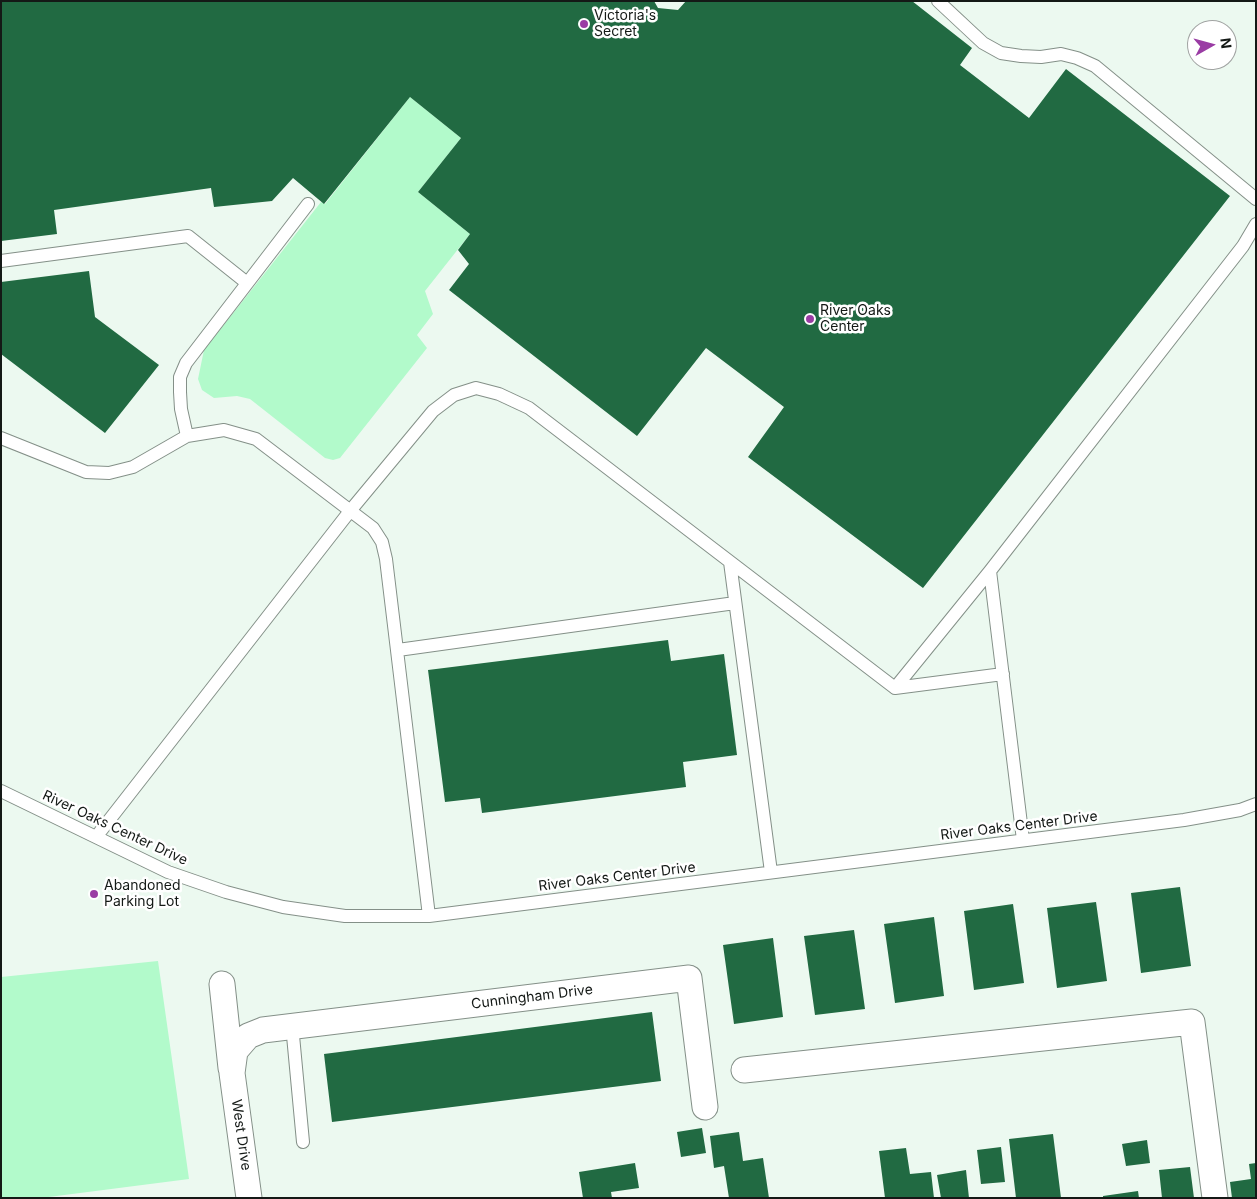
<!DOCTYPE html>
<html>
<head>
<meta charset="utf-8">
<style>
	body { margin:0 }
	#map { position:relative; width:1257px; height:1199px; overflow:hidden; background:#ecf9f0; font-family:Inter,sans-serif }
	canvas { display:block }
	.frame { position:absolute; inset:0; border:2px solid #141916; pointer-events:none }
	.north { position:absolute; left:1187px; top:20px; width:50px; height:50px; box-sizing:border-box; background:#fff; border:1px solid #a1a3a2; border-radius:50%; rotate:83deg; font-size:14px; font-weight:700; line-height:20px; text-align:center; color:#141916 }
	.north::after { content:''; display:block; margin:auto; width:18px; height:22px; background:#9a3ca4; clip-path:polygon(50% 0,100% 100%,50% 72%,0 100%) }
</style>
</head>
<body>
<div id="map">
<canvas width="1257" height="1199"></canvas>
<div class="frame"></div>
<div class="north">N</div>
</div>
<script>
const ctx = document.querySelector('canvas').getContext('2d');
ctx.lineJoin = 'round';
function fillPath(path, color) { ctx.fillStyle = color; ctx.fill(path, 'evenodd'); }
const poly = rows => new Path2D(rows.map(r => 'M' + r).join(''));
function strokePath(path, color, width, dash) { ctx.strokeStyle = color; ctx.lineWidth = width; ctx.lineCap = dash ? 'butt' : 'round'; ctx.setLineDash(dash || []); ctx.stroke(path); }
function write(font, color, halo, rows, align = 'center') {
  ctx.font = font + ' Inter,sans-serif'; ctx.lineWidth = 5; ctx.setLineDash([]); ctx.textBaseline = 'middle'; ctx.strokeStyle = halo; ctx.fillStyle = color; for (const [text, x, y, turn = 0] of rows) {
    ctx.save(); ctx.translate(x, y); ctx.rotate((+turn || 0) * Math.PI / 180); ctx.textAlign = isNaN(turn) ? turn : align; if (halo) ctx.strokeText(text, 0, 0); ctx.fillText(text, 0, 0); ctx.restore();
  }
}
fillPath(poly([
	[410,97,461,138,418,192,470,234,425,291,433,314,417,335,427,348,340,458,333,460,325,458,250,399,237,396,214,398,202,390,198,379,204,350,321,202,325,204],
	[158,961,189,1179,41,1198,1,1198,1,977]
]), '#b2facb');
fillPath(poly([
	[1,1,654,1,658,8,678,10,686,1,912,1,972,48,960,65,1029,118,1066,69,1230,196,923,588,748,457,784,407,706,348,637,436,449,290,469,264,458,250,470,234,418,192,461,138,410,97,324,204,293,178,272,201,214,207,211,188,54,210,57,234,1,241],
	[89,271,95,317,159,365,105,433,1,354,1,282],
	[668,640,671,661,724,654,737,755,683,762,686,787,482,813,480,798,445,802,428,670],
	[1180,887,1191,966,1141,973,1131,893],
	[1096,902,1107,981,1057,988,1047,908],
	[1013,904,1024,983,974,990,964,911],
	[934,917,944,996,895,1003,884,924],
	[854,930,865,1009,815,1015,804,936],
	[773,938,783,1017,734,1024,723,945],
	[652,1012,661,1081,332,1122,324,1054],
	[702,1128,706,1153,681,1157,677,1132],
	[739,1132,743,1161,763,1158,769,1198,729,1198,724,1166,714,1168,710,1136],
	[1053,1134,1061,1198,1016,1198,1009,1139],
	[1147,1140,1150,1163,1126,1166,1122,1144],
	[1001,1147,1005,1182,981,1184,977,1150],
	[906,1148,910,1174,931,1172,934,1198,885,1198,879,1151],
	[635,1163,639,1188,611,1192,612,1198,583,1198,579,1172],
	[1256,1163,1256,1198,1232,1198,1230,1182,1251,1179,1249,1164],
	[1190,1167,1194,1198,1162,1198,1159,1170],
	[966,1170,969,1198,941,1198,937,1175],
	[1138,1191,1139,1198,1103,1198,1103,1196]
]), '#216a42');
const lane = poly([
	[938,1,983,43,1001,53,1021,56,1041,57,1061,54,1077,58,1095,66,1256,199],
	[1,261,188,236,247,283],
	[187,436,181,409,180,392,180,377,186,363,308,204],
	[1,438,86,472,109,473,133,467,187,436,224,430,256,439,373,528,382,542,386,559,429,916],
	[730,562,771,872],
	[990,571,1023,840],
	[398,650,735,603],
	[895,688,990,571,1243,246,1256,224],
	[1,791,168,872,226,892,283,907,345,916,429,916,1184,820,1240,810,1256,804],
	[96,837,350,511,433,411,454,395,476,388,499,394,529,408,895,688,1003,674],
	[292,1025,303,1142]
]);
const street = poly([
	[222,984,231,1068],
	[744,1070,1192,1022,1215,1198],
	[249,1198,232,1073,235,1051,248,1036,263,1030,689,978,705,1107]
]);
strokePath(lane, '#849088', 14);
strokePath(street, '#849088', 27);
strokePath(lane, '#fff', 12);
strokePath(street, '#fff', 25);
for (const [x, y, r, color] of [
	[584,24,5,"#9a3ca4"],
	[810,319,5,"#9a3ca4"],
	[94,894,5,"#9a3ca4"]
]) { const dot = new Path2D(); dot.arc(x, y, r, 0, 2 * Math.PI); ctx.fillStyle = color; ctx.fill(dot); strokePath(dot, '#fff', 2); }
write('14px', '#141916', '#fff', [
	["Victoria's",594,16],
	["Secret",594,32],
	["River Oaks",820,311],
	["Center",820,327],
	["Abandoned",104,886],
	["Parking Lot",104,902]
], 'left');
write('14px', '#141916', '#fff', [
	["River Oaks Center Drive",1019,826,-7],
	["River Oaks Center Drive",115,828,25],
	["River Oaks Center Drive",617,877,-7],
	["Cunningham Drive",532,997,-7],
	["West Drive",241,1135,82]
]);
</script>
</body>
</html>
